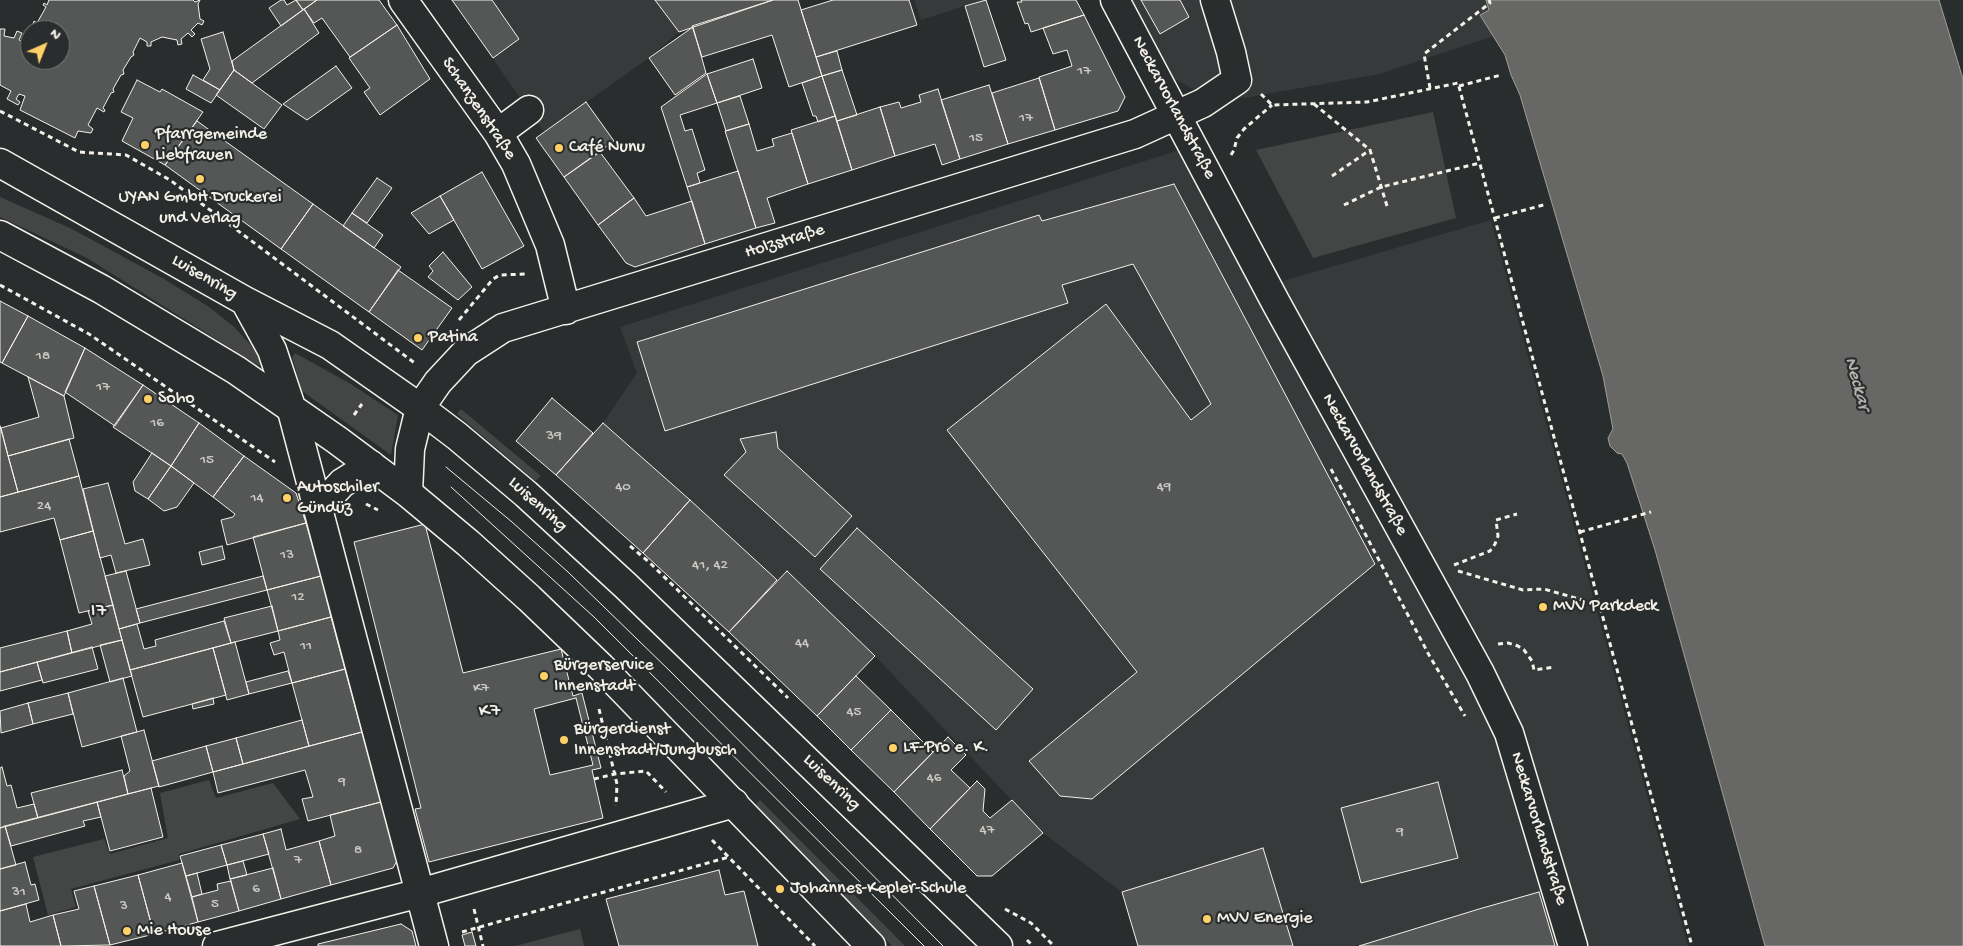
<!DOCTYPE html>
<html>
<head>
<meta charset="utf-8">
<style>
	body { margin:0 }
	#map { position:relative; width:1963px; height:946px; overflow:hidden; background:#2a2d2e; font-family:"Gochi Hand",sans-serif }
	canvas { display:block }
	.north { position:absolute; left:20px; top:20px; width:50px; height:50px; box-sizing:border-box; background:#2a2d2e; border:1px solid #7b7b78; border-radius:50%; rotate:44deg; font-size:14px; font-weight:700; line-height:20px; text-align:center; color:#f4f1e8 }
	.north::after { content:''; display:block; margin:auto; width:18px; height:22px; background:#ffd166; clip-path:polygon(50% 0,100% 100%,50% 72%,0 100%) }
</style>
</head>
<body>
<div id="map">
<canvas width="1963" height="946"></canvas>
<div class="north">N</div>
</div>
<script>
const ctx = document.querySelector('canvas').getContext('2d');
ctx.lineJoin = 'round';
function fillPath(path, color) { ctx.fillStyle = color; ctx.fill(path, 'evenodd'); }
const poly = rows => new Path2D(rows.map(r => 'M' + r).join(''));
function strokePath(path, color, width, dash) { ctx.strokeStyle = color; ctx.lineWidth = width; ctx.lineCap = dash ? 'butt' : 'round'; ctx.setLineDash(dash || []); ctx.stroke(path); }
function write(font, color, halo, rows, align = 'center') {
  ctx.font = font + ' "Gochi Hand",sans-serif'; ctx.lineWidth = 4.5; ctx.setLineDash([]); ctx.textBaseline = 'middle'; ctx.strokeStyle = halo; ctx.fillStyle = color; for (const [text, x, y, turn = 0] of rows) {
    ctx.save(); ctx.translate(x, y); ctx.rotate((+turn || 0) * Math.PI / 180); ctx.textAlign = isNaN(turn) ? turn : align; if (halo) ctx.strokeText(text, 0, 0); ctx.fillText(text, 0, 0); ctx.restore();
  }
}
fillPath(poly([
	[452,0,773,0,679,32,649,58,544,132],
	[914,0,983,0,921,20],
	[1128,0,1486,0,1489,10,1480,15,1494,36,1379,74,1244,98,1201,93,1172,78],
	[1189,147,1263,287,1491,220,1688,946,1138,946,1122,892,1043,833,875,656,787,571,777,580,603,423,637,373,620,327]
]), '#373a3a');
fillPath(poly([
	[1433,112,1456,218,1313,258,1256,150],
	[0,197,72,229,164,279,209,307,233,326,250,344,262,361,259,366,87,258,0,217],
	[295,353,349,383,398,415,391,455,302,391,292,357],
	[461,409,541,476,535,481,457,414],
	[209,780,216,798,273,783,300,819,179,854,179,860,71,889,76,907,48,915,33,857,104,839,110,854,168,838,160,793],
	[760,800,905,946,892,946,755,805],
	[580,929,584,946,515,946]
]), '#444645');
const water = poly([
	[1486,0,1939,0,1963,79,1963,946,1765,946,1655,550,1627,463,1622,454,1617,453,1610,446,1608,438,1613,429,1603,376,1520,95,1511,75,1505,55,1480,15,1489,10,1486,0]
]);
fillPath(water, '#676866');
strokePath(water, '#9f9f9a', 1);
const building = poly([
	[49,0,193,0,195,2,200,0,198,4,200,19,204,21,202,25,198,23,191,30,195,34,192,37,188,33,181,39,182,44,178,45,177,40,162,37,151,42,151,46,147,46,147,42,140,38,133,52,134,55,131,57,123,70,124,74,121,75,113,89,114,92,111,93,103,108,105,110,104,112,97,108,88,125,93,129,91,133,78,131,75,138,20,110,25,96,19,94,16,99,20,102,18,105,7,99,11,91,0,85,0,29,5,29,4,36,14,38,17,31,22,33,19,40,26,44,30,36,30,60,60,60,60,30,33,30,36,25,33,24,34,21,37,23,46,7,43,5,44,3,47,5,49,0],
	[281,0,284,0,287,5,296,0,303,10,281,26,269,8,281,0],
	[296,0,317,0,303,10,296,0],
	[317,0,379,0,397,25,350,57,322,18,314,23,304,9,317,0],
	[452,0,492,0,519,39,493,58,452,0],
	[655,0,773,0,679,32,655,0],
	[773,0,798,0,822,76,789,87,772,35,702,57,692,26,773,0],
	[833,0,909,0,917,25,816,57,801,10,833,0],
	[986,0,1006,60,984,67,965,6,986,0],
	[1021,0,1076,0,1084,15,1031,32,1028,23,1025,24,1017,2,1022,2,1021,0],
	[1141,0,1180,0,1189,17,1160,34,1141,0],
	[304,9,319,33,252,83,234,70,232,61,304,9],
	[1084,15,1125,97,1118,111,1055,130,1039,77,1072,66,1067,50,1053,54,1043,28,1084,15],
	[397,25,430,79,380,115,364,92,370,88,349,58,397,25],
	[693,27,706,73,675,95,649,58,693,27],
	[223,32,234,70,220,90,203,80,210,69,201,39,223,32],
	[837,51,842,70,822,76,816,57,837,51],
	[753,59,762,88,717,103,707,74,753,59],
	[336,66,352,88,307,120,283,104,336,66],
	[234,70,282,105,264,129,216,95,234,70],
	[842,70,857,115,837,121,822,76,842,70],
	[707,74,717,103,680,115,685,131,692,129,705,170,697,173,700,183,687,187,661,107,707,74],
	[193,75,220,90,211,103,186,89,193,75],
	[822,76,835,116,818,122,816,116,813,116,802,83,822,76],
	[1039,78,1055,130,1008,144,992,93,1039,78],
	[137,80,160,92,162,89,203,112,165,165,122,141,133,118,121,112,137,80],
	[989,85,1008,144,960,159,941,100,989,85],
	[938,89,960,159,942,165,935,144,895,156,880,107,899,102,901,108,921,102,919,95,938,89],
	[740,96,749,124,726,131,717,103,740,96],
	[586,102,614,141,564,177,536,138,586,102],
	[880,107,895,156,852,170,837,121,880,107],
	[835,116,852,170,808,184,791,130,835,116],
	[197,121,313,204,281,249,165,165,197,121],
	[749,124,757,151,774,146,772,139,792,133,808,184,767,198,775,223,756,228,725,131,749,124],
	[600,152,634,198,598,225,564,177,600,152],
	[738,171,756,228,705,244,687,187,738,171],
	[482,172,524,246,482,269,440,196,482,172],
	[377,178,392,188,367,223,352,213,377,178],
	[1174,184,1375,564,1092,799,1060,796,1029,761,1137,672,947,430,1106,304,1191,420,1211,404,1133,264,1062,285,1068,303,665,431,637,342,1039,215,1042,221,1174,184],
	[440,196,454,220,429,234,411,213,440,196],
	[634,198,646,216,692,201,705,244,635,267,626,263,598,225,634,198],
	[313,204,401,267,369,312,281,249,313,204],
	[352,213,383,235,374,248,343,226,352,213],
	[443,252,472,287,458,300,428,277,433,271,429,266,443,252],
	[398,270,452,308,422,350,369,312,398,270],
	[0,301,28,316,2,363,0,362,0,301],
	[28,316,85,348,64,396,2,363,28,316],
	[85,348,143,385,115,426,65,392,85,348],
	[28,377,64,396,74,438,8,456,1,428,39,417,28,377],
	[143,385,199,423,171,466,113,427,143,385],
	[552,398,593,433,556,475,516,441,552,398],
	[199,423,244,456,213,497,171,466,199,423],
	[603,423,690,500,643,553,556,475,603,423],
	[0,426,18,492,0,497,0,426],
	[776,432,778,448,852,516,815,557,724,475,746,452,740,439,776,432],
	[69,439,79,476,18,492,8,456,69,439],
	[152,453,171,466,148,499,135,491,133,482,152,453],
	[244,456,296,493,306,523,227,545,221,520,233,517,235,514,213,497,244,456],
	[171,466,194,483,177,507,164,511,148,499,171,466],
	[79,476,93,531,60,540,54,518,0,532,0,497,79,476],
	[108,483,125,544,143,539,150,565,116,573,111,555,100,558,83,489,108,483],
	[690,500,777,580,729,632,643,553,690,500],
	[306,523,321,576,267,590,253,537,306,523],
	[425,524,463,673,561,649,573,696,582,693,601,768,592,770,603,818,429,862,415,809,421,808,354,542,425,524],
	[857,528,1033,689,996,730,820,569,857,528],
	[93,531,113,605,79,613,60,540,93,531],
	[222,546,225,559,202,565,199,552,222,546],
	[126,571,140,623,119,629,105,576,126,571],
	[787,571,875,656,817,716,729,632,787,571],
	[263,576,267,590,140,623,136,609,263,576],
	[321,576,331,617,278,631,267,590,321,576],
	[113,605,122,640,72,653,67,631,92,624,88,611,113,605],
	[272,606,278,631,231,643,224,618,272,606],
	[331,617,345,669,292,683,284,652,274,655,270,643,280,640,278,631,331,617],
	[224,621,231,643,130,670,119,629,137,624,144,649,156,646,155,640,224,621],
	[67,631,72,653,0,672,0,648,67,631],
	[122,640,132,676,110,682,100,645,122,640],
	[235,642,249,694,227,700,213,648,235,642],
	[92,647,98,669,43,683,37,662,92,647],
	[213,648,226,695,143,717,130,670,213,648],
	[37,662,42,680,0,691,0,672,37,662],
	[345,669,362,732,309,746,292,683,345,669],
	[288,671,292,683,249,694,246,682,288,671],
	[856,676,891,710,851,750,817,716,856,676],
	[123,678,137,732,82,747,68,693,123,678],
	[68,693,73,714,33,724,28,703,68,693],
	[213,698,214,704,193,709,192,704,213,698],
	[576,698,593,765,550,775,534,709,576,698],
	[28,703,33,724,1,733,0,711,28,703],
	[891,710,933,752,894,792,851,750,891,710],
	[302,720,309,746,243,764,236,738,302,720],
	[144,730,159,786,128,794,124,776,130,771,121,736,144,730],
	[362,732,381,802,308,821,302,799,313,797,305,770,218,793,213,772,362,732],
	[948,737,966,755,951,770,970,788,930,829,894,792,948,737],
	[236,738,243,764,213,772,206,746,236,738],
	[206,746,213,772,159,787,152,761,206,746],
	[2,767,7,786,11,785,17,808,34,804,38,818,0,828,0,768,2,767],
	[122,770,128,794,38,818,31,793,122,770],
	[977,781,985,789,983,811,990,818,1012,800,1043,833,992,876,977,876,930,829,977,781],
	[1438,782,1458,858,1361,883,1341,808,1438,782],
	[151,788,163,837,110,851,97,802,151,788],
	[97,802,101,817,83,821,85,826,11,846,5,826,97,802],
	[381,802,397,861,393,868,331,885,319,841,335,836,330,815,381,802],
	[5,826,16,865,0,869,0,828,5,826],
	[281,829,286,850,319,841,331,885,281,899,263,834,281,829],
	[263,834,269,854,227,865,221,845,263,834],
	[221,845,227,865,186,876,180,856,221,845],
	[1263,848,1293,946,1138,946,1122,892,1263,848],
	[243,861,247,875,230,879,227,865,243,861],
	[25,862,31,885,35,884,39,900,0,911,0,869,25,862],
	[182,863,198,922,154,934,138,875,182,863],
	[273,868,281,899,239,911,230,879,273,868],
	[719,870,725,895,744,891,758,946,619,946,606,899,719,870],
	[197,873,202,894,192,897,186,876,197,873],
	[138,875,154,934,110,945,94,886,138,875],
	[231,881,239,911,198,922,192,897,218,890,217,884,231,881],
	[94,886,110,945,61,946,53,915,79,909,74,891,94,886],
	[1539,892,1555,946,1359,946,1479,909,1539,892],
	[26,904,30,922,53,915,61,946,0,946,0,911,26,904],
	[401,924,412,931,416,946,318,946,318,944,401,924],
	[472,932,476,946,465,946,462,935,472,932]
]);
fillPath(building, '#555756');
strokePath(building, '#f4f1e8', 1);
const minor = poly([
	[403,0,498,133,516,164,550,245,566,310],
	[1115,0,1276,303,1480,673,1509,733,1573,946],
	[498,133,529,110],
	[291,407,434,946],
	[420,408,438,382,466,352,503,328,1135,134,1203,103,1237,80,1231,52,1215,0],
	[318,509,342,483,371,465],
	[217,946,420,893,734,803]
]);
const major = poly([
	[0,163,245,301,330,345,420,408,457,436,526,494,626,586,998,946],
	[0,235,101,289,236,370,337,440,408,493,468,543,529,598,601,667,871,946],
	[245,301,272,350,291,407],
	[408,493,410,449,420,408]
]);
strokePath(minor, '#f4f1e8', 31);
strokePath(major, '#f4f1e8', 31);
strokePath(poly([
	[1459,86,1501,75],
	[1430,88,1424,54,1490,3,1489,0],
	[1261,94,1272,105,1367,102,1458,83,1692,946],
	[1314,104,1370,150,1387,206],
	[0,111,79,152,126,155,170,180,416,364],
	[1231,155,1234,150,1237,138,1244,129,1272,105],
	[1332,176,1370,150],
	[1344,205,1381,187,1480,163],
	[1495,218,1547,204],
	[0,285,89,334,275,462],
	[459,320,493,279,500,275,527,274],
	[354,415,362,404],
	[1331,469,1429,655,1465,716],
	[366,504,378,510],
	[1580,532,1651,512],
	[630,546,649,562,788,698],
	[1454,565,1490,551,1495,544,1498,536,1496,520,1517,514],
	[1458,571,1523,590,1544,589,1600,605],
	[1498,644,1508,643,1518,646,1524,650,1532,661,1534,670,1555,667],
	[599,709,617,784,616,806],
	[594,779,615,774,646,771,666,792],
	[712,840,815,946],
	[474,909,483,946],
	[1005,909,1031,923,1054,946],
	[462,932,729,857],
	[1027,940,1033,946]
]), '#f4f1e8', 3, [5, 4]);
strokePath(minor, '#2a2d2e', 28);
strokePath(major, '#2a2d2e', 28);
strokePath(poly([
	[446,467,512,522,568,572,672,673,943,946],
	[451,487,594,617,924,946]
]), '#f4f1e8', 1);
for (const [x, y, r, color] of [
	[145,145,5,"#ffd166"],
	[559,148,5,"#ffd166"],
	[200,179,5,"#ffd166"],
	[418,338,5,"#ffd166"],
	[148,399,5,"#ffd166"],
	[287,498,5,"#ffd166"],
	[1543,607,5,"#ffd166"],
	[544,676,5,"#ffd166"],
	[564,740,5,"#ffd166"],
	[893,748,5,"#ffd166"],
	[780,889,5,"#ffd166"],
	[1207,919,5,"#ffd166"],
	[127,931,5,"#ffd166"]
]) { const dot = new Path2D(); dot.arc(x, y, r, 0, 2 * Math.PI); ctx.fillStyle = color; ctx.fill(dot); strokePath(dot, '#2a2d2e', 2); }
write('15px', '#cccac4', null, [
	["17",1084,72],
	["17",1026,119],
	["15",976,139],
	["18",43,357],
	["17",103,388],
	["16",157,424],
	["39",554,437],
	["15",207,461],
	["40",623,488],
	["49",1164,488],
	["14",257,499],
	["24",44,507],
	["13",287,556],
	["41, 42",710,566],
	["12",298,598],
	["44",802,644],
	["11",306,647],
	["K7",481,689],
	["45",854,713],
	["46",934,779],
	["9",342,783],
	["47",987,831],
	["9",1400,833],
	["8",358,851],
	["7",298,861],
	["6",256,890],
	["31",19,893],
	["4",168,898],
	["5",215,905],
	["3",124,907]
]);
write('18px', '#f4f1e8', '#2a2d2e', [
	["Neckarvorlandstraße",1173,108,62],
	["Schanzenstraße",478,109,56],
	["Holzstraße",785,242,-17],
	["Luisenring",204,278,30],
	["Neckarvorlandstraße",1364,465,61],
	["Luisenring",537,505,42],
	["Luisenring",831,783,44],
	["Neckarvorlandstraße",1538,829,73]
]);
write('18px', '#f4f1e8', '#2a2d2e', [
	["Pfarrgemeinde",155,135],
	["Liebfrauen",155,156],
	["Café Nunu",569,148],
	["UYAN GmbH Druckerei",200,198,"center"],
	["und Verlag",200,219,"center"],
	["Patina",428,338],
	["Soho",158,399],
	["Autoschiler",297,488],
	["Gündüz",297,509],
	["MVV Parkdeck",1553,607],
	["Bürgerservice",554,666],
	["Innenstadt",554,687],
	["Bürgerdienst",574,730],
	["Innenstadt/Jungbusch",574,751],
	["LF-Pro e. K.",903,748],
	["Johannes-Kepler-Schule",790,889],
	["MVV Energie",1217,919],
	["Mie House",137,931]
], 'left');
write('italic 19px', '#b5b3ae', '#2a2d2e', [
	["Neckar",1856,384,74]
]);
ctx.letterSpacing = '1px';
write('19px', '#f4f1e8', '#2a2d2e', [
	["I7",99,612],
	["K7",490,712]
]);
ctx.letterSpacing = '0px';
</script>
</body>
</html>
